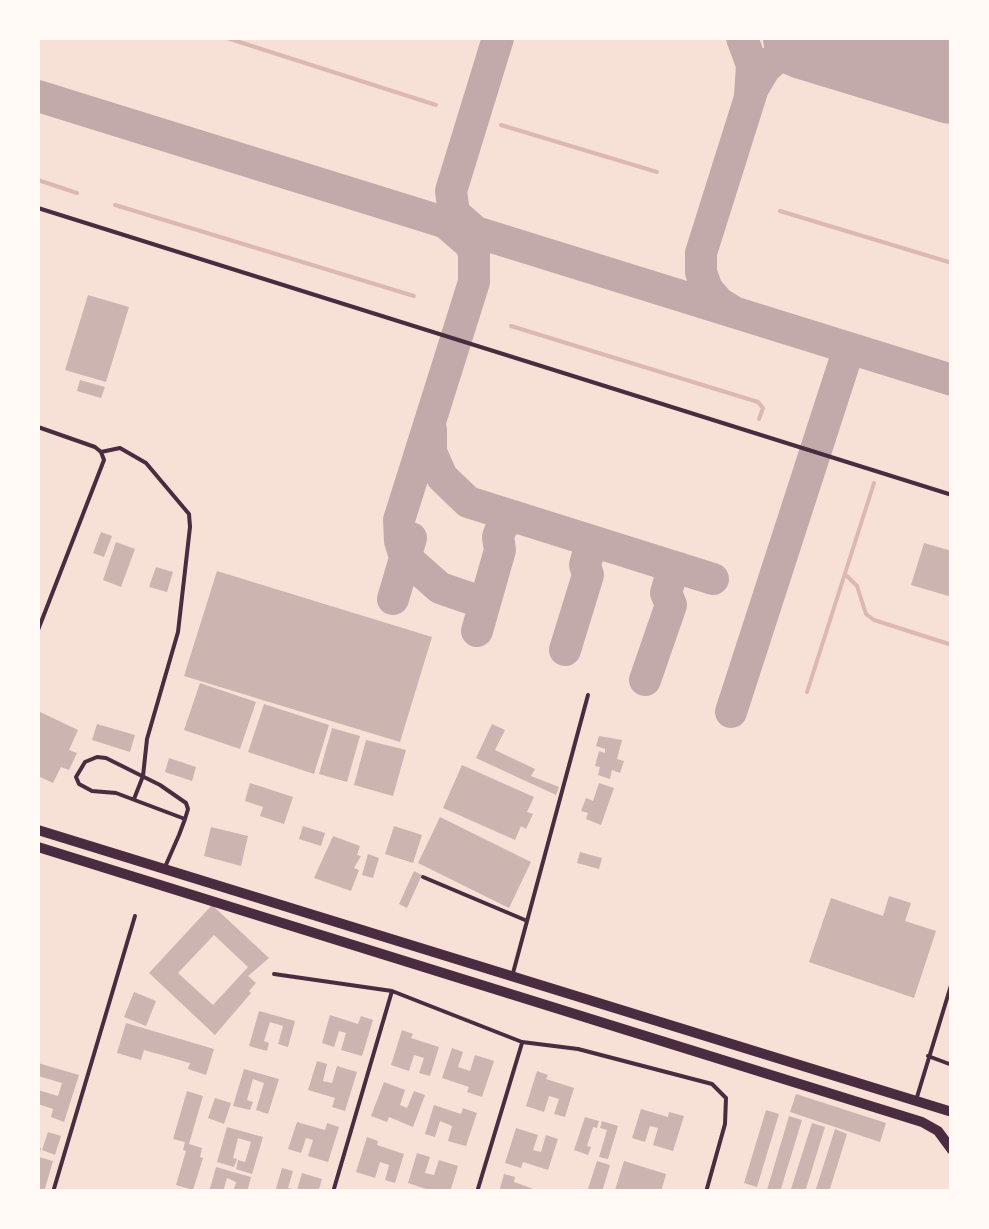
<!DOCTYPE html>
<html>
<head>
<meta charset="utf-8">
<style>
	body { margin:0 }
	#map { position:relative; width:989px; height:1229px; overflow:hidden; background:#f7e1d7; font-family:"DejaVu Sans",sans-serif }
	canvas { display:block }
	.frame { position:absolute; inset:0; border:40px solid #fffaf5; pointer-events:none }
</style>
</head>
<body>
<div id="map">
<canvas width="989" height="1229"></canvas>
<div class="frame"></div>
</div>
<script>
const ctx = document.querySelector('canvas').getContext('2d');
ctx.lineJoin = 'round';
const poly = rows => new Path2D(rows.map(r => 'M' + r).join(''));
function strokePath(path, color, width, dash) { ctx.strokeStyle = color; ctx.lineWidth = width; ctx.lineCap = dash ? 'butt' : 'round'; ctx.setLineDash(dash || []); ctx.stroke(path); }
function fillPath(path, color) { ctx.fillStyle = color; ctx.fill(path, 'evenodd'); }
strokePath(poly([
	[227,38,436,105],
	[501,125,657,172],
	[38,180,77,193],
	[115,205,414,296],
	[780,211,952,263],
	[511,326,758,402,763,408,759,419],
	[847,576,857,586,866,614,874,620,952,645],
	[807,692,874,483]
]), '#dcb8b0', 4);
strokePath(poly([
	[742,38,752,65,750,96],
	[842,38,885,63],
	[38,96,952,380],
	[447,224,470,244,474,253,474,282,399,520,400,541,405,557,440,588,484,603],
	[478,234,454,213,451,191,498,38],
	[732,311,719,303,707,289,701,272,701,253,753,88,765,68,782,53,804,45,832,46],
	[431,430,431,452,442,477,468,502,713,579],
	[393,599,411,538],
	[477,631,500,550,498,537,502,526,513,516],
	[565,650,588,575,585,565,588,554,598,543],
	[645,680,671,605,666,593,670,579,679,568],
	[731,712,849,348]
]), '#c3aaaa', 32);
strokePath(poly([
	[804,38,952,83]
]), '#c3aaaa', 82);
fillPath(poly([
	[88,295,129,307,106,382,65,370],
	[80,380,105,387,101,398,77,391],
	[101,532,112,536,104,557,93,553],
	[116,542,135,549,121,587,103,580],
	[924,543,952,551,952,597,911,585],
	[156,567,173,572,167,592,149,587],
	[217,571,432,637,400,742,184,676],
	[200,683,256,702,240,749,184,730],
	[264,704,329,725,314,774,248,752],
	[38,711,78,730,69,750,77,753,69,770,61,767,53,783,38,776],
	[97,724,135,735,130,752,92,740],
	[492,724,505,730,495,750,535,769,531,776,559,787,556,795,476,758],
	[332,728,360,736,347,782,319,774],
	[599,736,622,740,617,759,624,761,620,773,612,770,610,779,598,775,600,767,595,766,599,751,605,753,605,749,596,746],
	[366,740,406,750,393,796,354,785],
	[169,758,196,767,192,781,165,772],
	[462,765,534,797,527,812,533,814,526,829,521,826,515,840,443,808],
	[250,783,293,797,284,824,260,816,263,807,245,801],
	[599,783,614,788,601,825,586,819,588,813,581,811,586,798,593,801],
	[440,817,531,862,509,908,418,863],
	[303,826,325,833,321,846,299,839],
	[394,826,422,835,413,863,385,854],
	[211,827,248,836,241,866,204,856],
	[333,836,360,846,357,855,361,856,354,868,359,870,351,891,314,878],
	[580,852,602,858,599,869,577,863],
	[368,854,379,858,373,878,362,875],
	[414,871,422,875,407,908,399,904],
	[889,896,911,903,905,921,936,931,914,998,809,962,831,898,883,916],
	[212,905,269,958,248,976,256,983,249,991,251,993,215,1035,149,973],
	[214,935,248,967,213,1005,178,973],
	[134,992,156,1001,146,1026,124,1017],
	[259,1011,295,1021,288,1047,278,1044,283,1026,270,1022,264,1041,269,1043,267,1051,249,1046],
	[330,1015,358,1024,361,1016,373,1020,362,1056,341,1050,346,1033,339,1031,334,1047,322,1043],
	[126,1023,214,1049,206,1075,188,1069,190,1063,144,1050,141,1060,117,1053],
	[402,1030,413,1034,411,1038,439,1047,430,1076,419,1073,424,1058,414,1055,409,1071,391,1065],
	[452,1048,463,1052,458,1067,470,1071,475,1055,494,1061,482,1097,467,1092,469,1087,442,1078],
	[317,1061,327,1064,323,1081,332,1083,337,1066,357,1072,345,1111,332,1107,335,1098,308,1090],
	[38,1063,79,1075,64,1122,51,1117,53,1109,38,1104,38,1090,58,1096,62,1083,38,1076],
	[244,1069,279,1079,268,1114,256,1110,264,1083,253,1079,247,1100,253,1102,250,1110,233,1106],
	[537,1071,548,1075,546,1079,574,1088,565,1117,554,1114,559,1099,549,1096,544,1112,526,1106],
	[384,1082,405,1090,400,1105,407,1108,414,1091,425,1095,413,1127,389,1117,387,1122,371,1116],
	[187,1091,203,1096,189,1144,202,1148,200,1157,203,1158,193,1190,176,1185,186,1151,183,1150,185,1142,173,1139],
	[796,1094,886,1123,880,1142,790,1112],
	[215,1098,231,1103,224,1124,208,1118],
	[434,1105,461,1114,463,1108,477,1113,466,1146,448,1141,452,1126,440,1121,435,1137,425,1134],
	[641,1109,668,1117,669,1112,684,1116,673,1151,653,1145,658,1128,650,1126,645,1142,632,1138],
	[766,1110,779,1114,757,1187,744,1183],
	[789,1116,802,1120,780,1192,773,1192,767,1190],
	[585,1117,599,1121,597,1128,593,1127,587,1146,591,1147,588,1155,574,1150],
	[602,1121,618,1126,608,1159,599,1157,607,1130,600,1128],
	[297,1122,325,1130,327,1123,339,1127,328,1162,308,1156,313,1140,306,1138,301,1153,288,1149],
	[812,1123,825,1127,805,1192,790,1192],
	[227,1127,263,1137,252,1174,236,1169,238,1160,245,1162,251,1142,238,1138,233,1158,237,1159,234,1167,217,1162],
	[516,1128,538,1135,533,1150,541,1152,546,1135,558,1139,548,1170,523,1162,521,1168,505,1163],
	[835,1129,847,1134,829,1192,815,1192],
	[48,1132,61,1136,55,1155,42,1150],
	[367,1137,378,1141,377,1145,404,1154,395,1183,385,1180,389,1165,380,1162,375,1178,356,1172],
	[38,1147,41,1148,39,1157,53,1161,44,1192,38,1192],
	[417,1153,430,1157,425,1173,434,1175,439,1160,458,1166,450,1192,435,1192,408,1183],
	[597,1161,610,1165,602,1192,587,1192],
	[624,1161,666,1174,661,1192,615,1190],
	[216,1167,251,1177,247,1192,233,1192,236,1182,227,1178,223,1192,209,1192],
	[282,1168,293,1171,288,1188,297,1190,302,1173,322,1179,318,1192,275,1192],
	[504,1174,515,1177,514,1182,542,1192,499,1192]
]), '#ccb4b1');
strokePath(poly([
	[38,208,952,495],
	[38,427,95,447,101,452,104,460,38,630],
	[101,452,120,448,146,463,189,514,190,527,178,632,147,739,143,776,134,799],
	[165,867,179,835,185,819,188,809,186,803,160,785,106,758,97,757,85,762,76,777,79,784,92,791,116,793,185,819],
	[423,877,525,920],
	[513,973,588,695],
	[274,974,392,991,522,1042,578,1049,712,1084,726,1098,725,1124,706,1192],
	[928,1056,952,1065],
	[917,1097,952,982],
	[53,1192,135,916],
	[333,1192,392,991],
	[477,1192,522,1043]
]), '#4a2c40', 4);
strokePath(poly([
	[38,830,952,1112],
	[38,847,922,1122,938,1131,952,1150]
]), '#4a2c40', 10);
</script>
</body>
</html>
